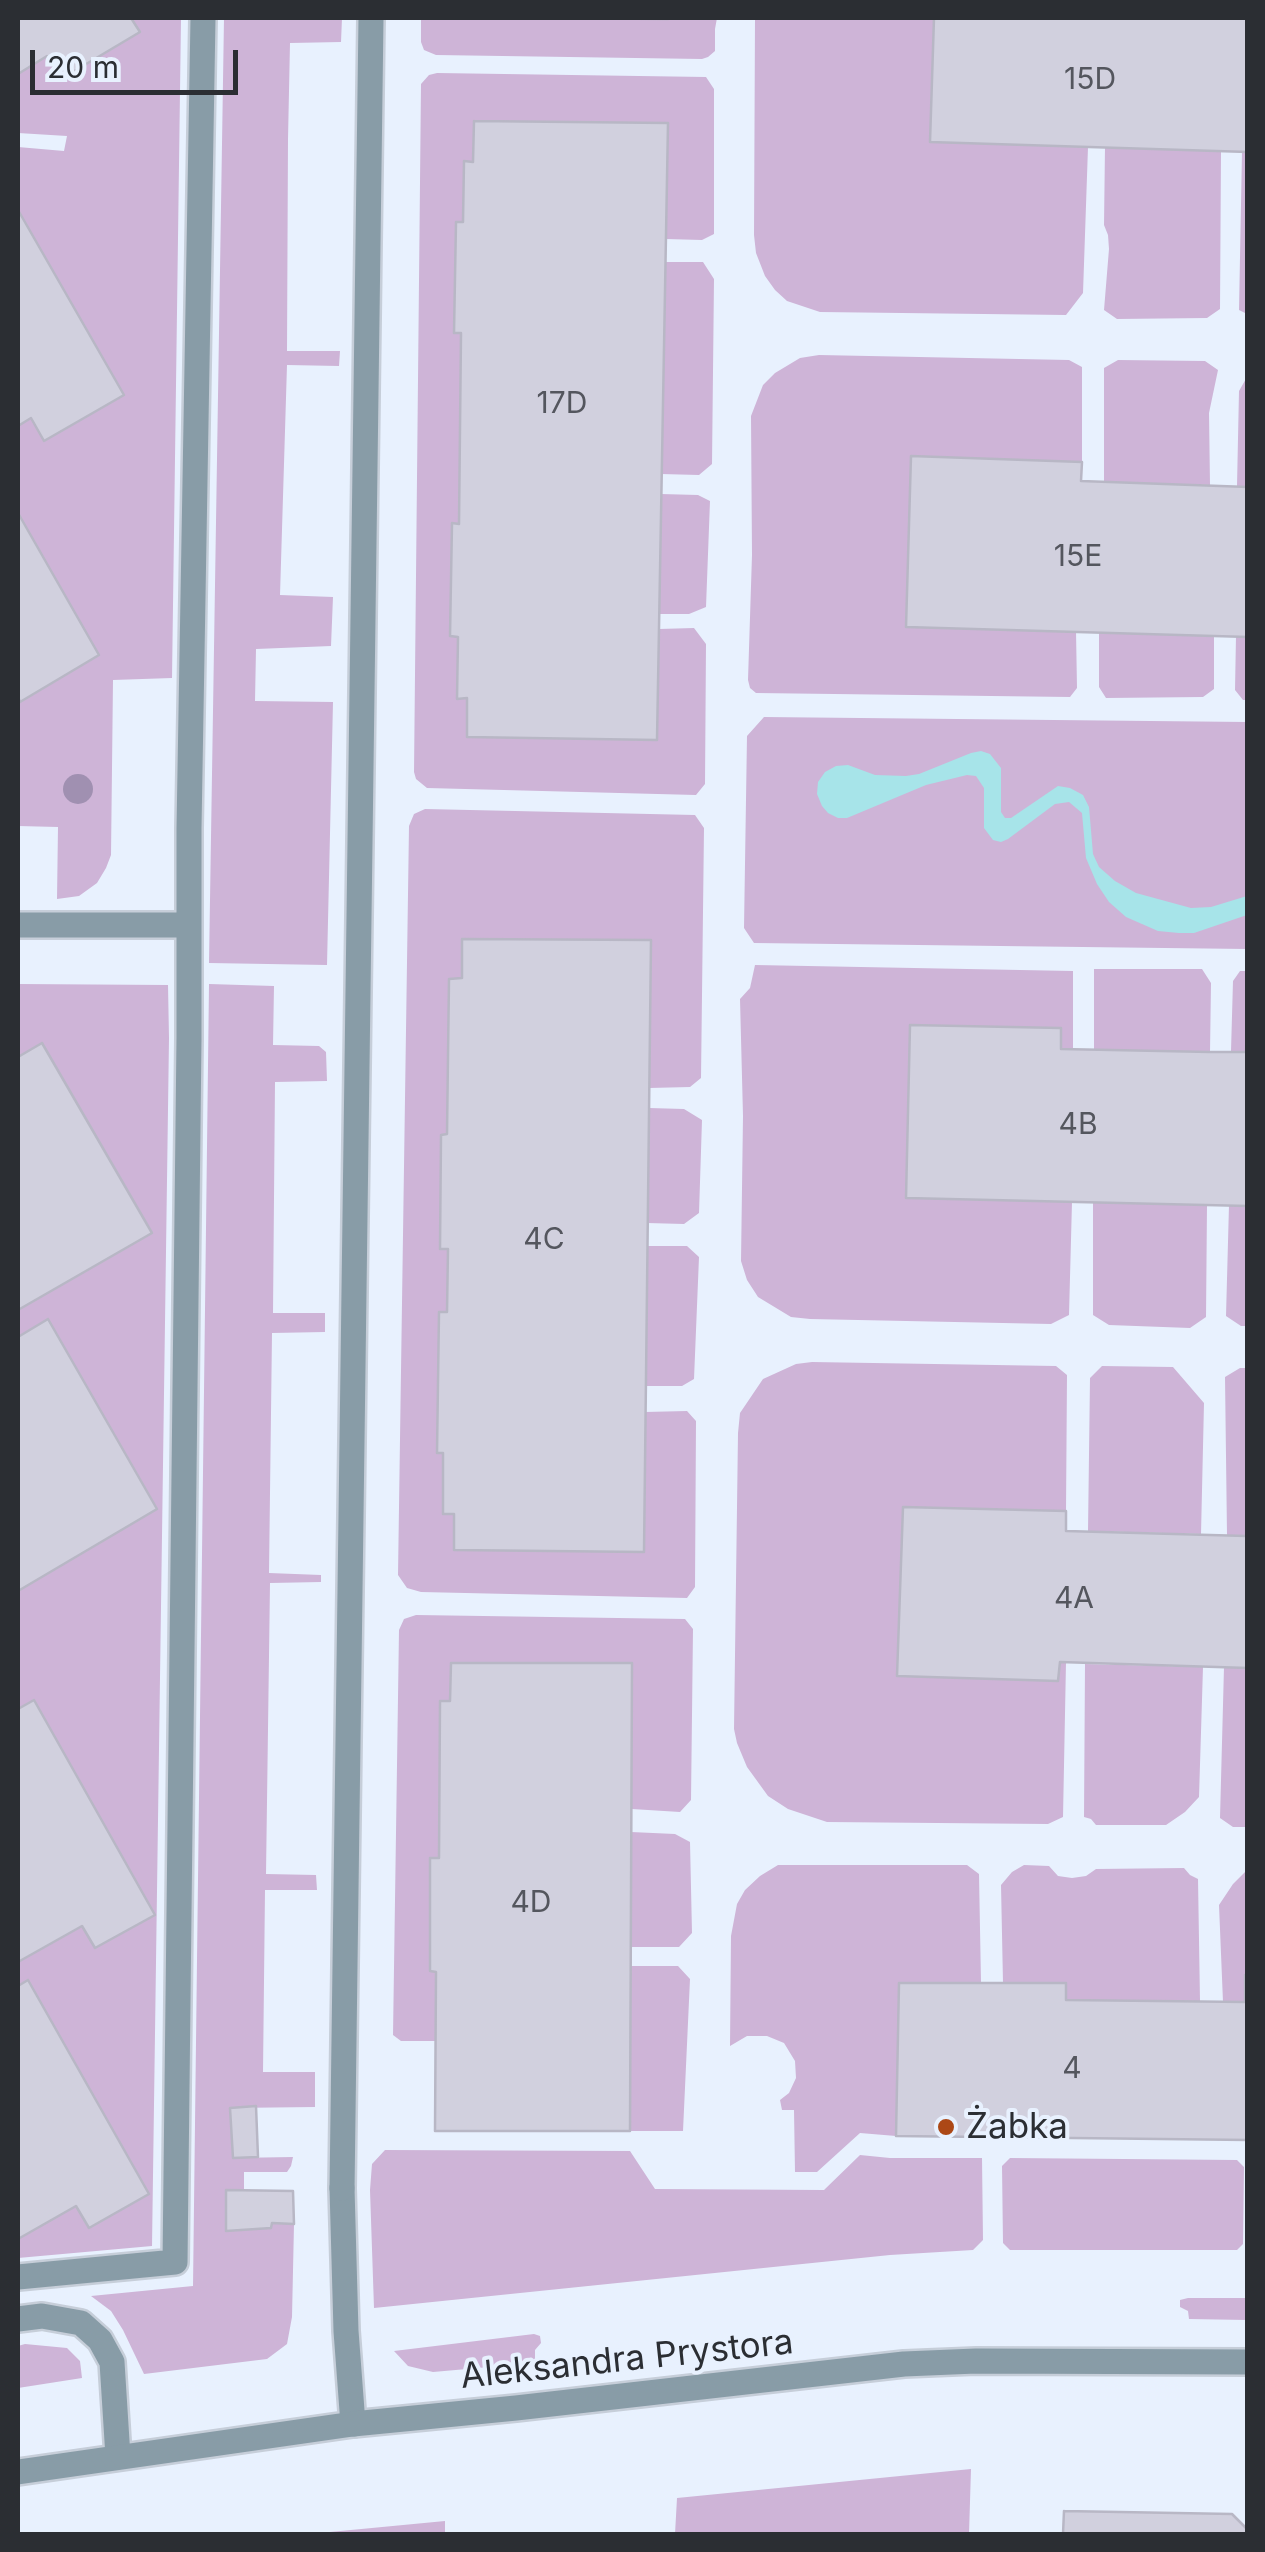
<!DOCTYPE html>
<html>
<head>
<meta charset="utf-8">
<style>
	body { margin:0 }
	#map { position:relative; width:1265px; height:2552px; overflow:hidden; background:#e8f1fe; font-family:Inter,sans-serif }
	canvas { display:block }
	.frame { position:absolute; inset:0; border:20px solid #2b2e33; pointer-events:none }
	.scale { position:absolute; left:30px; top:50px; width:208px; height:45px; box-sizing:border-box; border:5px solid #2b2e33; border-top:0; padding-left:12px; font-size:30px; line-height:35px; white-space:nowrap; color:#2b2e33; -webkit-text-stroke:8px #e8f1fe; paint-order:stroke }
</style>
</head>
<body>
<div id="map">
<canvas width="1265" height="2552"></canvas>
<div class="frame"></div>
<div class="scale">20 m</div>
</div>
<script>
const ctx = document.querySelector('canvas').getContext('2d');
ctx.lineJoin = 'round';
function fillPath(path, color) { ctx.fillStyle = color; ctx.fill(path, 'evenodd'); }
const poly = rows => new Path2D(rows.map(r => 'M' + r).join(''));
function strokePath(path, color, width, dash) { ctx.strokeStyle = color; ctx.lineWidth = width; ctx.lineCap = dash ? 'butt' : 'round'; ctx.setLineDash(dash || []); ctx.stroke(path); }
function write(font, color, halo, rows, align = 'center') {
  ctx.font = font + ' Inter,sans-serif'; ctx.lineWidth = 8; ctx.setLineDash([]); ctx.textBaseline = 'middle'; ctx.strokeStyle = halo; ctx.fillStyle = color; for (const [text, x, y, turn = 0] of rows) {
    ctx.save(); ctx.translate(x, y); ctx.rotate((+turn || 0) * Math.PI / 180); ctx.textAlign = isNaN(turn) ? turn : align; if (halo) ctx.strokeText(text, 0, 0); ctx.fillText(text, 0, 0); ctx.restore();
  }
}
fillPath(poly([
	[131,18,181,18,172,678,113,680,111,855,106,868,97,883,79,896,57,899,58,827,18,826,18,697,21,702,99,655,18,513,18,426,31,418,44,440,123,395,18,210,18,147,64,151,67,136,18,133,18,74,47,56,139,31],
	[224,18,342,18,341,42,290,43,288,139,287,351,340,351,339,366,287,365,280,595,333,597,331,646,256,649,255,701,333,702,327,965,209,963],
	[421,18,668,19,717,18,715,29,715,51,708,57,702,59,436,55,424,50,421,42],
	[755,18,934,18,930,142,1088,147,1083,293,1066,315,820,312,787,301,775,290,765,276,756,253,754,235],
	[437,73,706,77,714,89,714,234,702,240,666,239,668,123,474,121,473,162,464,162,463,222,456,222,454,333,461,333,459,524,452,524,450,635,458,637,457,698,467,698,467,737,656,740,659,629,694,628,706,644,705,784,696,795,427,788,416,779,414,772,421,84,429,75],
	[1105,147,1221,151,1220,309,1207,318,1117,319,1104,310,1109,249,1108,235,1104,225],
	[1242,152,1248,152,1247,314,1239,310],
	[665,262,703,262,714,279,712,464,699,475,661,474],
	[819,355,1069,360,1082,367,1082,462,912,456,1076,631,1077,688,1070,697,756,693,750,688,748,680,752,555,751,416,763,385,775,373,800,358],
	[1118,360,1205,361,1218,370,1209,413,1210,485,1104,482,1104,368],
	[1247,377,1247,487,1237,486,1239,391],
	[661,494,698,495,710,501,706,607,689,614,659,614],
	[1099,632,1214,635,1214,689,1203,697,1106,698,1099,687],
	[1236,636,1247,637,1247,700,1243,700,1235,690],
	[764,717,1247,722,1247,949,754,943,744,928,747,736],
	[425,809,695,815,704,828,701,1078,690,1087,649,1088,651,941,462,940,462,978,449,979,447,1134,441,1135,440,1248,448,1249,447,1312,439,1312,437,1452,443,1453,443,1514,454,1514,455,1550,643,1552,645,1412,687,1411,696,1421,695,1587,687,1598,421,1592,407,1588,398,1575,409,826,414,814],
	[755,965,1073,971,1073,1049,1061,1049,1061,1029,910,1025,906,1197,1072,1202,1069,1315,1051,1324,810,1319,791,1317,758,1297,747,1280,741,1261,743,1116,740,999,750,988],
	[1094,969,1202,969,1211,983,1210,1052,1094,1050],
	[1240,971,1247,971,1246,1052,1231,1051,1233,981],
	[18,984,168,985,169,1038,152,2246,18,2258,18,2239,76,2206,89,2228,149,2194,28,1980,18,1986,18,1962,82,1926,154,1914,34,1700,18,1709,18,1591,157,1508,48,1320,18,1337,18,1310,152,1232,43,1044,18,1057],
	[209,984,274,986,273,1045,319,1046,326,1052,327,1081,275,1082,273,1313,325,1313,325,1332,272,1333,269,1573,321,1575,321,1582,270,1583,266,1874,316,1875,317,1890,265,1890,263,2072,315,2072,315,2107,230,2108,233,2158,293,2157,291,2166,287,2172,244,2172,244,2190,226,2190,227,2231,271,2228,272,2223,294,2224,292,2317,287,2344,267,2359,144,2374,123,2330,111,2311,91,2296,193,2286],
	[649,1108,684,1109,702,1120,699,1213,684,1224,647,1223],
	[1093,1202,1207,1205,1206,1317,1190,1328,1109,1325,1093,1315],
	[1229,1205,1247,1206,1247,1326,1241,1326,1226,1316],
	[647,1246,687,1246,699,1257,694,1379,682,1386,646,1386],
	[812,1362,1056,1366,1067,1375,1066,1511,903,1507,897,1676,1058,1681,1060,1662,1066,1662,1063,1817,1048,1824,827,1822,788,1809,768,1796,747,1767,737,1743,734,1729,738,1433,740,1413,763,1379,796,1364],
	[1102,1366,1173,1367,1204,1403,1201,1534,1088,1531,1090,1378],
	[1240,1368,1247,1368,1246,1536,1227,1535,1225,1377],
	[416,1615,685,1619,693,1629,691,1800,680,1812,632,1809,632,1663,451,1663,450,1701,440,1701,439,1858,430,1859,430,1970,436,1972,435,2041,401,2041,393,2035,399,1630,404,1619],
	[1085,1664,1203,1667,1199,1797,1185,1812,1166,1825,1096,1825,1091,1819,1084,1817],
	[1224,1667,1247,1668,1247,1827,1233,1827,1220,1818],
	[631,1832,675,1834,690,1842,692,1933,679,1947,631,1947],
	[778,1865,967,1865,979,1874,981,1983,899,1983,896,2136,860,2133,817,2172,795,2172,794,2110,782,2110,780,2100,789,2093,796,2078,795,2061,784,2043,767,2036,747,2036,730,2046,731,1936,737,1904,745,1890,760,1876],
	[1024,1865,1049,1866,1058,1876,1072,1878,1086,1876,1096,1869,1184,1868,1190,1875,1198,1879,1200,2001,1066,2000,1003,1983,1001,1885,1012,1872],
	[1247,1870,1248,1975,1245,2002,1223,2002,1219,1905,1233,1884],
	[631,1966,678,1966,690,1979,683,2131,630,2131],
	[385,2150,630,2151,655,2189,824,2190,860,2155,890,2158,982,2158,983,2240,973,2250,890,2255,374,2308,370,2190,372,2164],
	[1010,2158,1237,2160,1244,2167,1243,2244,1237,2250,1010,2250,1003,2243,1002,2166],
	[1188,2298,1247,2298,1247,2320,1189,2319,1188,2311,1180,2307,1180,2300],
	[534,2334,540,2336,541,2343,535,2350,535,2363,433,2372,408,2366,394,2351],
	[25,2344,67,2348,80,2361,82,2378,18,2388,18,2346],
	[971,2469,969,2534,675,2534,677,2498],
	[445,2521,445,2534,309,2534]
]), '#ceb4d7');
fillPath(poly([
	[981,751,990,754,1001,768,1001,812,1005,818,1011,818,1058,786,1070,788,1083,795,1089,807,1093,854,1099,867,1115,881,1136,893,1191,908,1211,907,1247,896,1247,915,1194,933,1179,933,1158,931,1126,917,1109,902,1097,884,1086,858,1082,813,1069,802,1055,804,1008,839,1001,842,993,840,984,828,984,788,976,776,967,775,926,785,847,818,838,818,828,813,822,806,817,794,818,782,825,772,836,766,848,765,875,775,906,776,919,774,971,753]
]), '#a7e4e9');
const building = poly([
	[18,18,131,18,140,32,61,79,47,56,18,74,18,18],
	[544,18,668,18,668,19,544,18],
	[934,18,1248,18,1248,152,930,142,934,18],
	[474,121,668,123,657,740,467,737,467,698,457,699,458,637,450,636,452,523,459,524,461,333,454,333,456,222,463,222,464,161,473,162,474,121],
	[18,210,124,395,44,441,31,418,18,426,18,210],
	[911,456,1082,462,1081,481,1248,487,1248,637,906,627,911,456],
	[18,513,99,655,20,702,18,697,18,513],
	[462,939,651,940,644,1552,454,1550,454,1514,443,1514,443,1453,437,1453,439,1312,447,1312,448,1249,440,1249,441,1135,447,1134,449,979,462,978,462,939],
	[1247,1021,1248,1206,906,1198,910,1025,1061,1028,1061,1049,1210,1052,1246,1052,1247,1021],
	[42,1043,152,1233,18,1310,18,1057,42,1043],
	[48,1319,157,1509,18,1591,18,1337,48,1319],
	[1247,1503,1248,1668,1060,1662,1058,1681,897,1676,903,1507,1066,1511,1066,1531,1246,1536,1247,1503],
	[451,1663,632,1663,630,2131,435,2131,436,1972,430,1971,430,1858,439,1858,440,1701,450,1701,451,1663],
	[34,1700,155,1915,95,1948,82,1926,18,1962,18,1709,34,1700],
	[1245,1975,1248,1975,1248,2140,896,2136,899,1983,1066,1983,1066,2000,1245,2002,1245,1975],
	[28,1980,149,2194,89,2228,76,2206,18,2239,18,1986,28,1980],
	[256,2106,258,2157,233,2158,230,2108,256,2106],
	[226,2190,293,2191,294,2224,272,2223,271,2228,226,2231,226,2190],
	[1064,2511,1232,2514,1248,2530,1248,2534,1063,2534,1064,2511]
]);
fillPath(building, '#d1d0de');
strokePath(building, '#b8b7c5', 2.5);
const service = poly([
	[18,925,189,925],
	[342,2188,346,2331,353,2424],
	[18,2277,175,2262,189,1038,189,828,203,18],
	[18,2319,42,2316,81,2323,100,2340,112,2362,118,2457]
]);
const minor = poly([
	[342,2188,371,18],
	[18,2472,353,2424,516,2408,904,2364,976,2361,1248,2362]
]);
strokePath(service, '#c6ced9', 30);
strokePath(minor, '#c6ced9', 30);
strokePath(service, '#889ca7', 25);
strokePath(minor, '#889ca7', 25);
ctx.fillStyle = '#a090b1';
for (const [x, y] of [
	[78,789]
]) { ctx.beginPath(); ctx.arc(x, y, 15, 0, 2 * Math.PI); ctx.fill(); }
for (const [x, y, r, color] of [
	[946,2127,10,"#ac4816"]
]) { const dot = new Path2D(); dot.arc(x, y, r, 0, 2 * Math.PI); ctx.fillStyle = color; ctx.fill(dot); strokePath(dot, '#e8f1fe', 4); }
write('30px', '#54565e', null, [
	["15D",1090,80],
	["17D",562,404],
	["15E",1078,557],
	["4B",1078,1125],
	["4C",544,1240],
	["4A",1074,1599],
	["4D",531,1903],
	["4",1072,2069]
]);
write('35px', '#2b2e33', '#e8f1fe', [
	["Żabka",966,2127]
], 'left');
write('35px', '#2b2e33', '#e8f1fe', [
	["Aleksandra Prystora",627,2360,-6]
]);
</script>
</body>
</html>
